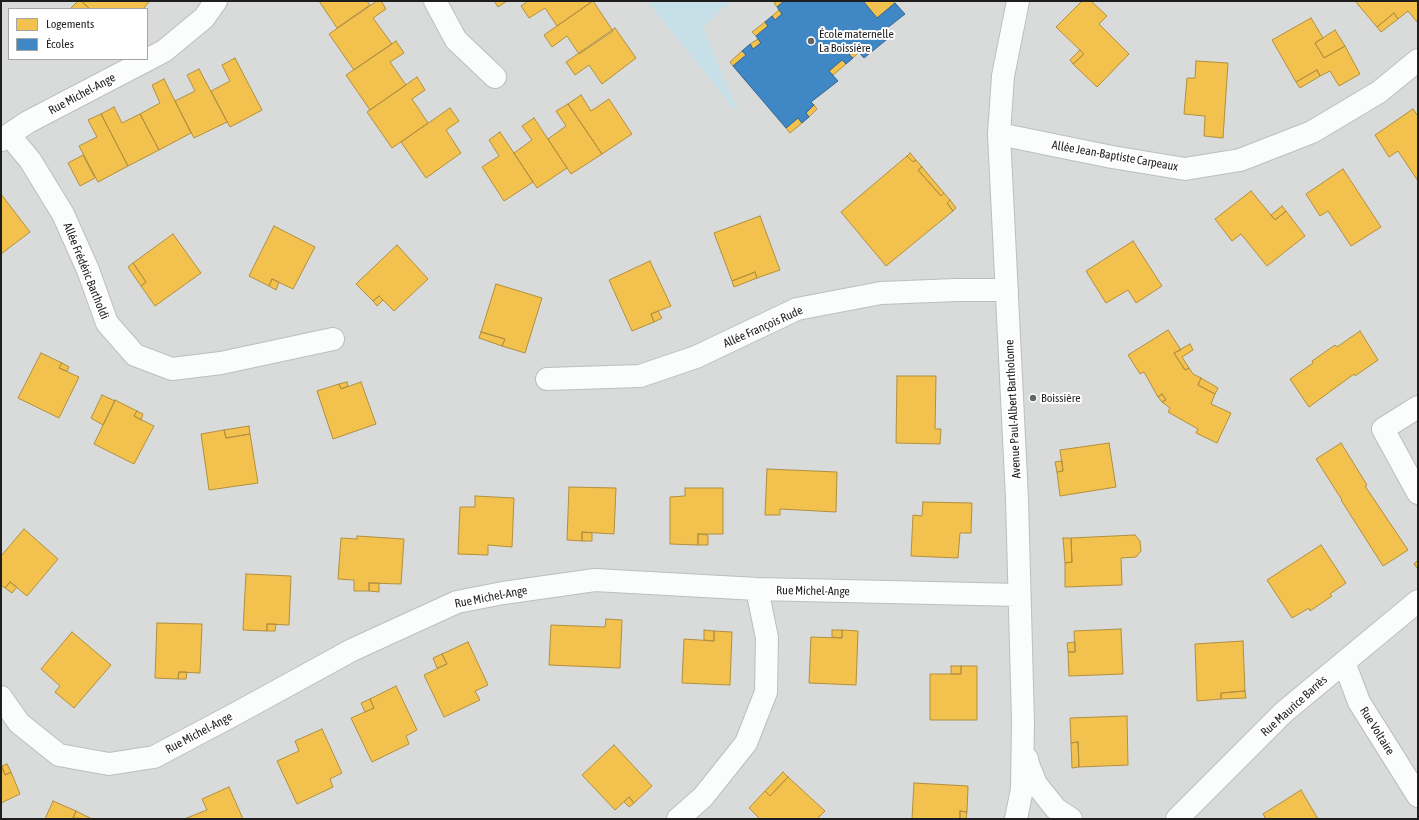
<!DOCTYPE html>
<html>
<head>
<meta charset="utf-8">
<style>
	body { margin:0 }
	#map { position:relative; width:1419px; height:820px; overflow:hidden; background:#e7ece9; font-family:"Asap Condensed",sans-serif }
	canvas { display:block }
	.frame { position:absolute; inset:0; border:2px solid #1e1e1e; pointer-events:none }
	.legend { position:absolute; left:8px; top:8px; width:140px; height:52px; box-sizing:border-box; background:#fff; border:1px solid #a5a5a5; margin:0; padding:5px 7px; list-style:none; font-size:12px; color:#1e1e1e }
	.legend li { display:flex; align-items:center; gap:8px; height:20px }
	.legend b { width:20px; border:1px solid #a5a5a5 }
</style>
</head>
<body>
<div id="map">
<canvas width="1419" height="820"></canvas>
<div class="frame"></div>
<ul class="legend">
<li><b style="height:11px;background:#f2c14e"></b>Logements</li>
<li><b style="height:11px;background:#3f88c5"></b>Écoles</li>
</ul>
</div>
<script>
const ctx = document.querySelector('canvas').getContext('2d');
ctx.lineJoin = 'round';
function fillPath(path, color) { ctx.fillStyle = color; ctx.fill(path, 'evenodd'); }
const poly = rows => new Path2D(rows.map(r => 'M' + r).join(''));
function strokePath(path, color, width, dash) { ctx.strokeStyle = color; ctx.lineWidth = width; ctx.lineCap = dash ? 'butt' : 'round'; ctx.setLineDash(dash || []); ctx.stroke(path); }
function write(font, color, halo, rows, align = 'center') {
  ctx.font = font + ' "Asap Condensed",sans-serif'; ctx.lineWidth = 4; ctx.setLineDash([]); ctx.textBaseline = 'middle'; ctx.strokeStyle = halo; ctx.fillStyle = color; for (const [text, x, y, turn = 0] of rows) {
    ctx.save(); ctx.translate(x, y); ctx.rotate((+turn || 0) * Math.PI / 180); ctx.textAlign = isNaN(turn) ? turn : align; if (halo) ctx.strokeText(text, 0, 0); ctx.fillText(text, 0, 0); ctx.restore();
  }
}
fillPath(poly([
	[1,1,1418,1,1418,819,1,819],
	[9,9,147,9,147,59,9,59]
]), '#d8dbd9');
fillPath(poly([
	[647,1,729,2,703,28,740,116]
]), '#c7e0e7');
const homes = poly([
	[78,1,81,1,90,9,70,9,78,1],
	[81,1,150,1,143,9,90,9,81,1],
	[319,1,367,1,370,5,337,28,319,1],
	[377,1,381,1,386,9,373,18,392,44,354,70,329,34,377,1],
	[494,1,507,1,498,7,494,1],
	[528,1,589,1,590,3,557,26,545,8,529,18,521,6,528,1],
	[593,1,613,31,579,54,567,36,552,47,544,35,593,1],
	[777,1,784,1,777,7,774,3,777,1],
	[863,1,894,1,895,3,877,18,863,1],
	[1082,1,1091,1,1107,16,1099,24,1129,54,1097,87,1073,64,1084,54,1056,27,1082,1],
	[1355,1,1418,1,1418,23,1408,11,1398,19,1394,13,1377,27,1355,1],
	[779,10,782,14,775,20,772,16,779,10],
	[1394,13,1398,19,1381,32,1377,27,1394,13],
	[1311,18,1323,38,1315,43,1324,58,1345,46,1360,74,1339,86,1330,71,1320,76,1317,70,1296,82,1272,40,1311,18],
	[765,22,768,26,756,36,752,32,765,22],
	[615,28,636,58,602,84,589,65,575,75,566,62,615,28],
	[1335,30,1345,46,1324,58,1315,43,1335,30],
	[758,39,761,43,753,49,750,44,758,39],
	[396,41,404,53,390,62,406,85,370,110,346,75,396,41],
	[856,49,859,52,853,58,849,55,856,49],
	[1080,50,1084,54,1073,64,1070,60,1080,50],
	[742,51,746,55,733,66,730,62,742,51],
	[235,58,262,110,230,127,211,91,230,81,222,65,235,58],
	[842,60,846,64,833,75,829,71,842,60],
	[1196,61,1228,63,1223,138,1204,136,1205,116,1184,114,1187,78,1195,78,1196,61],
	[199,69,227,122,194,138,175,101,195,91,187,75,199,69],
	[1317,70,1320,76,1300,88,1296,82,1317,70],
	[417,77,425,90,412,99,428,123,392,148,367,112,417,77],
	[164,79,191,133,159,150,140,114,160,103,152,85,164,79],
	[581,95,591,111,609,99,632,134,602,154,568,104,581,95],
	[568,104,602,154,571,174,548,139,566,126,556,111,568,104],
	[814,105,817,109,809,117,806,113,814,105],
	[114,107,122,123,140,114,159,150,128,166,101,114,114,107],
	[450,108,459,121,446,130,461,153,426,178,401,142,450,108],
	[1413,109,1418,116,1418,181,1398,151,1389,157,1375,135,1413,109],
	[101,114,128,166,98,182,79,146,97,137,88,120,101,114],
	[534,118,567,168,537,188,514,153,532,140,522,126,534,118],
	[798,118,802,123,790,133,786,128,798,118],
	[500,132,533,182,504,201,482,167,499,156,489,140,500,132],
	[910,153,916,160,913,162,907,156,910,153],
	[83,155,95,178,80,186,68,163,83,155],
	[907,156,913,162,916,160,922,167,918,170,941,196,944,193,950,200,947,203,953,211,886,266,841,212,907,156],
	[922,167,944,193,941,196,918,170,922,167],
	[1343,169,1381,227,1351,246,1328,211,1320,216,1306,194,1343,169],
	[1251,191,1275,220,1286,211,1305,236,1267,266,1241,234,1232,241,1215,219,1251,191],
	[1,194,30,232,1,254,1,194],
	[950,200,956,208,953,211,947,203,950,200],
	[1282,206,1286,211,1275,220,1271,215,1282,206],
	[760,216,780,270,757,278,755,272,732,281,714,233,760,216],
	[274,226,315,247,293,289,272,279,269,286,249,276,274,226],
	[173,234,201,273,155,306,141,286,146,282,133,263,173,234],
	[1133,241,1162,286,1136,303,1128,290,1106,303,1086,271,1133,241],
	[397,245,428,279,394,311,379,296,373,301,356,284,397,245],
	[650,261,671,306,651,314,654,322,632,331,609,280,650,261],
	[133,263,146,282,141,286,128,267,133,263],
	[755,272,757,278,734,287,732,281,755,272],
	[272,279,279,282,276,290,269,286,272,279],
	[496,284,542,298,525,353,502,346,505,339,481,332,496,284],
	[379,296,383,300,377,306,373,301,379,296],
	[658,311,662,318,654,322,651,314,658,311],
	[1168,330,1181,350,1174,353,1185,370,1189,368,1193,374,1201,378,1198,385,1215,394,1211,404,1231,413,1217,443,1196,433,1198,429,1168,412,1170,408,1162,402,1166,400,1162,394,1158,397,1144,372,1140,374,1128,355,1168,330],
	[1360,331,1378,360,1355,376,1354,374,1309,407,1290,379,1313,363,1312,361,1335,345,1337,347,1360,331],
	[481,332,505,339,502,346,479,338,481,332],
	[1190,344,1193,350,1182,357,1189,368,1185,370,1174,353,1190,344],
	[41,353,62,363,59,368,79,377,59,418,18,398,41,353],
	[62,363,69,367,67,371,59,368,62,363],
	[897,376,936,376,935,429,941,429,940,444,896,443,897,376],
	[1201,378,1218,388,1215,394,1198,385,1201,378],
	[347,382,348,386,341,389,339,384,347,382],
	[361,382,376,424,333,439,317,391,339,384,341,389,361,382],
	[1162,394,1166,400,1162,402,1158,397,1162,394],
	[102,395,115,401,103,425,91,418,102,395],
	[115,400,137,411,134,416,154,426,134,464,94,444,115,400],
	[137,411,143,414,141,420,134,416,137,411],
	[249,426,250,434,226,438,224,430,249,426],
	[224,430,226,438,250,434,258,483,209,490,201,434,224,430],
	[1109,443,1116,487,1060,496,1057,472,1063,471,1060,450,1109,443],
	[1341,443,1367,485,1365,486,1408,550,1383,566,1341,500,1342,500,1316,459,1341,443],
	[1062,461,1063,471,1057,472,1055,462,1062,461],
	[767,469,837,472,836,512,780,509,780,515,765,515,767,469],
	[569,487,616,488,614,534,582,532,582,541,567,540,569,487],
	[685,488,723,488,723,534,698,534,698,545,670,544,670,497,685,496,685,488],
	[475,496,514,498,512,547,488,545,488,555,458,554,460,507,475,507,475,496],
	[923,502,972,503,971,533,960,533,958,558,911,556,913,515,922,516,923,502],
	[24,529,58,559,27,596,10,582,5,588,1,585,1,556,24,529],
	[582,532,592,533,592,541,582,541,582,532],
	[698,534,708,535,708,545,698,545,698,534],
	[1135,535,1140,541,1141,551,1136,557,1121,558,1122,585,1065,587,1065,563,1072,562,1071,538,1135,535],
	[357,536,404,539,401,584,369,583,369,591,354,591,354,580,338,579,341,538,357,539,357,536],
	[1063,538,1071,538,1072,562,1065,563,1063,538],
	[1321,545,1346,583,1330,594,1332,596,1310,611,1309,608,1292,618,1267,580,1321,545],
	[1418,560,1418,569,1414,564,1418,560],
	[246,574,291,576,289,625,267,624,267,631,243,630,246,574],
	[10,582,17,587,12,593,5,588,10,582],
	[369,583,379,583,379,592,369,591,369,583],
	[606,619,622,620,620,668,549,665,551,625,605,627,606,619],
	[157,623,202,624,200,673,179,672,178,679,155,678,157,623],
	[267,624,276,624,275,631,267,631,267,624],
	[1121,629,1123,674,1069,676,1068,652,1075,652,1074,631,1121,629],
	[704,630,714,631,714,641,704,640,704,630],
	[832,630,842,630,842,638,832,637,832,630],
	[842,630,858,631,856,685,809,683,811,637,842,638,842,630],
	[714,631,732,632,730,685,682,683,684,639,714,641,714,631],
	[72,632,111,665,74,708,55,692,60,686,41,669,72,632],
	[1243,641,1245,691,1221,693,1221,699,1197,701,1195,644,1243,641],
	[468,642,488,685,475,691,480,700,444,717,424,675,447,664,442,654,468,642],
	[1075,642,1075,652,1068,652,1067,643,1075,642],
	[442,654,447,664,437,668,433,658,442,654],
	[951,666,961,666,961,674,951,674,951,666],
	[961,666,977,666,977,720,930,720,930,674,961,674,961,666],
	[179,672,187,672,186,679,178,679,179,672],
	[396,686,417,730,406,736,409,744,372,762,351,718,374,708,370,699,396,686],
	[1245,691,1246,698,1221,699,1221,693,1245,691],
	[370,699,374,708,365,712,361,703,370,699],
	[1127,716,1128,765,1079,767,1078,742,1071,743,1070,718,1127,716],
	[322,729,342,773,330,779,333,787,297,804,277,761,299,751,295,741,322,729],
	[1078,742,1079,767,1072,768,1071,743,1078,742],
	[614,745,652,786,634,803,629,797,615,810,582,775,614,745],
	[7,764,11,772,5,775,2,766,7,764],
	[1,765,5,775,11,772,20,794,1,803,1,765],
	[783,772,788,777,770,796,765,791,783,772],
	[788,777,825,811,817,819,760,819,749,808,765,791,770,796,788,777],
	[914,783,968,786,967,812,960,811,960,819,912,819,914,783],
	[229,787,243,819,184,819,207,810,202,799,229,787],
	[1301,790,1318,819,1266,819,1263,814,1301,790],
	[629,797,634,803,629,807,624,802,629,797],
	[53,801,76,811,73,818,75,819,45,819,53,801],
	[76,811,92,819,73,818,76,811],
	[960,811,967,812,966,819,960,819,960,811]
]);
fillPath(homes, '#f2c14e');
strokePath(homes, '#b29040', 1);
const schools = poly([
	[784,1,863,1,877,18,895,3,905,14,886,29,891,36,864,58,856,49,849,55,853,58,846,64,842,60,829,71,838,81,811,102,814,105,806,113,809,117,802,123,798,118,786,128,733,66,746,55,742,51,750,44,753,49,761,43,756,36,768,26,765,22,772,16,775,20,782,14,777,7,784,1]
]);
fillPath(schools, '#3f88c5');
strokePath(schools, '#356893', 1);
const minor = poly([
	[435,1,456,40,495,77],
	[999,134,1112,157,1185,169,1240,160,1312,132,1379,92,1418,60],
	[9,135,30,160,63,214,88,270,107,323,135,355,172,369,221,363,333,339],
	[1,140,28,122,164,51,204,18,216,1],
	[547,379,640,376,696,357,797,309,881,293,956,290,1007,290],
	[1418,407,1383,429,1418,493],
	[1344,662,1359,702,1418,796],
	[1,697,19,723,59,755,109,764,154,757,237,713,352,650,457,602,503,593,595,580,757,589,1019,595],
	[1027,759,1028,764,1036,784,1056,809,1071,819],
	[678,819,703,797,746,743,766,692,767,638,757,589],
	[1016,819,1022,789,1023,722,1017,499,999,134,1003,76,1018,1],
	[1177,819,1284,712,1418,601]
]);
strokePath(minor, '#bdbfbe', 24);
strokePath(minor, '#fbfcfc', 22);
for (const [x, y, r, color] of [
	[811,41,4,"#646665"],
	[1033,398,4,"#646665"]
]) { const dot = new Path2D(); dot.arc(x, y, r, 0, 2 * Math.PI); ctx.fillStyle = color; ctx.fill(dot); strokePath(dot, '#fff', 1.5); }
write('12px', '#1e1e1e', '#fff', [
	["École maternelle",819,34],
	["La Boissière",819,48],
	["Boissière",1041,398]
], 'left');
write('12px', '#1e1e1e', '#fff', [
	["Rue Michel-Ange",82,94,-28],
	["Allée Jean-Baptiste Carpeaux",1115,156,10],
	["Allée Frédéric Bartholdi",86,271,68],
	["Allée François Rude",763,327,-24],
	["Avenue Paul-Albert Bartholome",1013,409,-93],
	["Rue Michel-Ange",813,591,1],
	["Rue Michel-Ange",491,597,-11],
	["Rue Maurice Barrès",1294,706,-42],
	["Rue Voltaire",1377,731,58],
	["Rue Michel-Ange",199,733,-28]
]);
</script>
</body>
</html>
